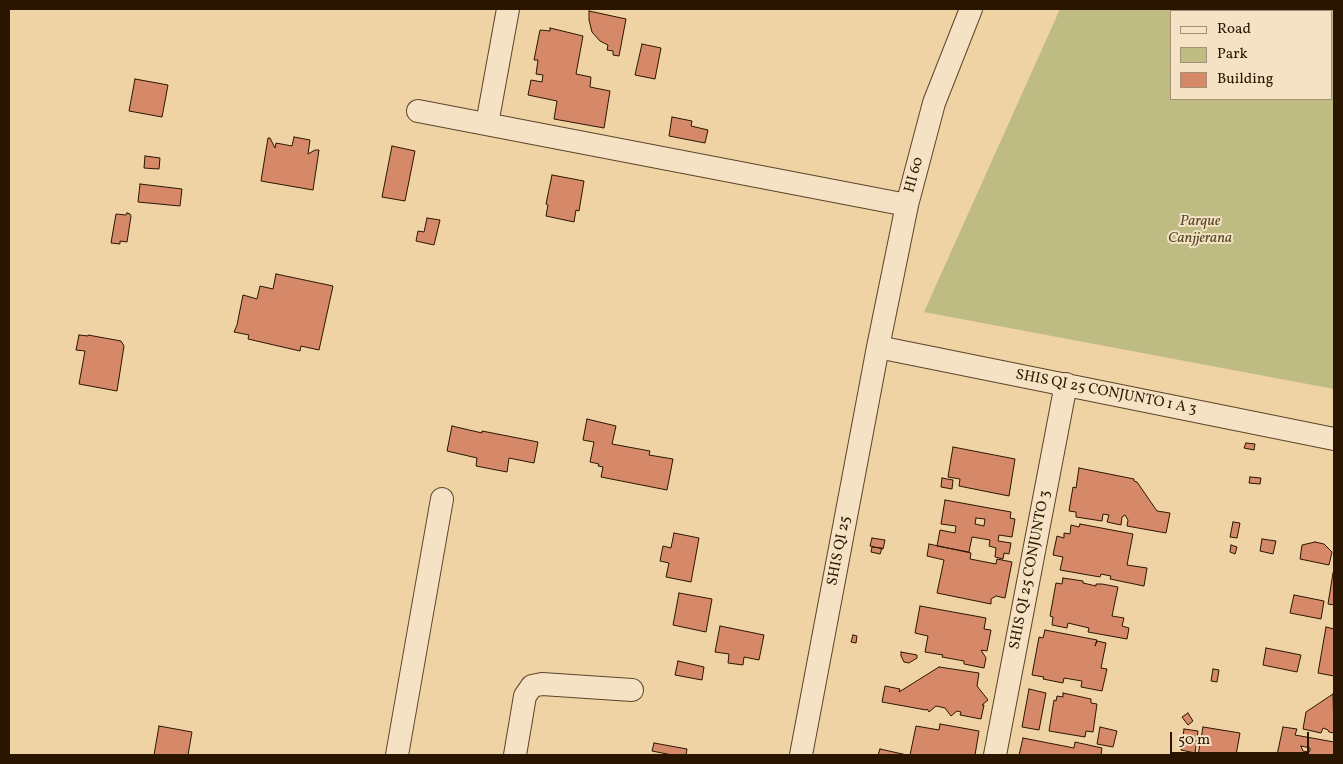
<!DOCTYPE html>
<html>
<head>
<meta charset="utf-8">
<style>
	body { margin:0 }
	#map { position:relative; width:1343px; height:764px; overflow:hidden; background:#efd3a5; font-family:Vollkorn,serif }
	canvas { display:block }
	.frame { position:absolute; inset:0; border:10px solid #2a1600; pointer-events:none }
	.legend { position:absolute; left:1170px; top:10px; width:162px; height:90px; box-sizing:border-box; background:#f5e2c4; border:1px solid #a49076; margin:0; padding:6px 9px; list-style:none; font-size:15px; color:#2a1600 }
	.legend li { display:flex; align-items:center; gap:10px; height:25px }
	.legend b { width:25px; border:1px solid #a49076 }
	.scale { position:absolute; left:1170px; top:732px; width:139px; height:22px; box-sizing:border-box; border:2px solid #2a1600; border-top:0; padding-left:6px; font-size:15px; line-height:18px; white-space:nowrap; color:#2a1600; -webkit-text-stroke:4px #f5e2c4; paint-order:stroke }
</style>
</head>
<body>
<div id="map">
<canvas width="1343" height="764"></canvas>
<div class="frame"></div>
<ul class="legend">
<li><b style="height:6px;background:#f5e2c4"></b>Road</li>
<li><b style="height:14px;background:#bebb83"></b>Park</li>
<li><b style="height:14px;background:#d68969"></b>Building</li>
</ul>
<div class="scale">50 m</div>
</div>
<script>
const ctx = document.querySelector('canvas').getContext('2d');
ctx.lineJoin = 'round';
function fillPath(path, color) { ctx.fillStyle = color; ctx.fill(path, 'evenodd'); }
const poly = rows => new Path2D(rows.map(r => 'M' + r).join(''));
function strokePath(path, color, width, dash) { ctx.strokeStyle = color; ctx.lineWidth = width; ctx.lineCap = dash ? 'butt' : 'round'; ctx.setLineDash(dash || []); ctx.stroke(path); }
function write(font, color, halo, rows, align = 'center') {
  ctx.font = font + ' Vollkorn,serif'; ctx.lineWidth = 4; ctx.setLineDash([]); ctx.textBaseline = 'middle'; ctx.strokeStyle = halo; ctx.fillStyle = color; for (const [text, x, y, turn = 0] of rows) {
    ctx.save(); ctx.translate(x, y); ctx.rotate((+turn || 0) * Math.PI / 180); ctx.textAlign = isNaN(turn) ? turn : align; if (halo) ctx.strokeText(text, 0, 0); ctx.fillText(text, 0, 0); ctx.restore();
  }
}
fillPath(poly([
	[1060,9,1334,9,1334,389,924,312],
	[1172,11,1332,11,1332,99,1172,99]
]), '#bebb83');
const building = poly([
	[589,11,626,19,619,56,613,55,613,51,607,50,608,45,600,41,592,32,589,20,589,11],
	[550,28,583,36,576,74,591,77,590,87,610,91,604,128,554,119,557,101,528,95,531,80,542,82,543,75,536,74,538,60,534,60,540,30,550,31,550,28],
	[642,44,661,48,655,79,635,75,642,44],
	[135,79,168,85,162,117,129,111,135,79],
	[672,117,692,121,691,126,708,130,705,143,669,136,672,117],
	[294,137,310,140,308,154,315,150,319,150,313,190,261,181,268,138,270,138,275,148,276,143,292,146,294,137],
	[392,146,415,151,405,201,382,197,392,146],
	[145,156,160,158,159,169,144,168,145,156],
	[552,175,584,181,579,211,576,210,574,222,546,216,548,205,546,204,552,175],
	[140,184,182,189,180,206,138,202,140,184],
	[127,213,130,214,131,216,127,242,120,241,120,244,111,243,116,214,126,215,127,213],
	[427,218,440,220,434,245,416,241,418,231,424,232,427,218],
	[276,274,333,286,319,350,301,346,300,351,248,339,249,335,234,332,237,325,243,295,257,299,260,286,273,289,276,274],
	[79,335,88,336,88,335,121,341,124,346,117,391,79,384,85,351,76,350,79,335],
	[587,419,616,426,612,444,650,451,649,455,673,459,667,490,601,477,603,467,598,466,599,464,590,462,594,442,583,440,587,419],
	[452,426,482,433,482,431,538,442,534,463,509,458,507,472,476,466,477,458,447,451,452,426],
	[1246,443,1255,444,1254,450,1244,448,1246,443],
	[953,447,1015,459,1009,496,959,486,960,479,948,477,953,447],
	[1079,468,1134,479,1134,481,1137,482,1157,511,1170,513,1166,533,1127,526,1128,520,1125,515,1122,517,1121,525,1107,522,1109,515,1103,514,1102,521,1076,517,1076,512,1069,511,1073,487,1076,488,1079,468],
	[1250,477,1261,478,1260,484,1249,483,1250,477],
	[942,478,953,480,952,489,941,487,942,478],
	[945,500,1011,512,1010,518,1015,519,1012,537,999,535,998,541,1011,543,1009,554,1004,553,1003,559,995,557,996,548,989,546,990,540,972,537,969,552,937,546,940,530,955,533,956,526,941,524,945,500],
	[976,518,985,519,984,526,975,524,976,518],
	[1233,522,1240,523,1237,538,1230,537,1233,522],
	[1080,524,1133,534,1127,565,1147,568,1144,586,1110,579,1111,576,1101,574,1100,577,1060,570,1063,557,1053,555,1057,536,1064,538,1064,533,1070,534,1071,525,1079,527,1080,524],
	[674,533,699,538,691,582,666,577,669,563,660,561,663,546,671,548,674,533],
	[872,538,885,540,883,549,870,546,872,538],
	[1262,539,1276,541,1273,554,1260,551,1262,539],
	[1315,542,1324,544,1332,552,1329,565,1300,559,1302,545,1315,542],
	[929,544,971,553,970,559,996,564,997,559,1012,562,1005,598,996,596,991,599,991,604,937,593,944,560,927,556,929,544],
	[1231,545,1237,547,1235,554,1230,552,1231,545],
	[872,547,882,548,880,554,871,552,872,547],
	[1333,573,1334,573,1334,605,1328,604,1333,573],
	[1063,578,1083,581,1083,583,1096,586,1096,584,1102,584,1118,587,1112,616,1124,618,1122,626,1129,628,1127,639,1088,632,1089,628,1068,623,1067,628,1052,625,1053,617,1050,616,1056,583,1062,584,1063,578],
	[679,593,712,599,706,632,673,625,679,593],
	[1294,595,1324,601,1321,619,1290,613,1294,595],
	[920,606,986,618,984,629,991,630,987,651,981,650,986,658,984,668,964,664,964,661,942,657,943,655,925,652,928,636,915,633,920,606],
	[720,626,764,635,759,660,744,657,743,665,728,663,729,654,715,652,720,626],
	[1326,627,1334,629,1334,676,1318,673,1326,627],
	[1045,630,1097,640,1095,646,1097,641,1106,643,1101,668,1107,669,1102,691,1081,687,1082,681,1064,678,1063,683,1043,679,1044,677,1032,675,1039,637,1043,638,1045,630],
	[853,635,857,636,856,643,851,642,853,635],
	[1266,648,1301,655,1297,672,1263,665,1266,648],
	[901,652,917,655,917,658,909,663,904,662,901,656,901,652],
	[678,661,704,667,702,680,675,675,678,661],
	[939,667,979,673,977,686,988,700,982,705,984,705,981,719,960,715,961,712,957,711,951,716,945,708,936,706,929,712,927,709,926,710,882,702,885,686,900,689,899,692,939,667],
	[1213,669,1219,670,1217,682,1211,681,1213,669],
	[1029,689,1046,693,1039,730,1022,727,1029,689],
	[1063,693,1091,699,1091,703,1097,704,1093,732,1086,731,1085,737,1049,731,1054,700,1056,701,1057,696,1063,697,1063,693],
	[1333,694,1334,733,1329,732,1328,730,1323,728,1321,733,1303,729,1306,712,1333,694],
	[1188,713,1193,721,1188,725,1182,717,1188,713],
	[940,724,979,731,975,755,910,755,916,726,939,730,940,724],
	[159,726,192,732,188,755,154,755,159,726],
	[1100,727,1117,731,1113,747,1097,744,1100,727],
	[1203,727,1240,733,1236,755,1198,755,1203,727],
	[1283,727,1297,729,1295,735,1334,742,1334,755,1277,755,1283,727],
	[1301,746,1310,748,1310,751,1308,752,1303,751,1301,746],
	[1184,729,1198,731,1195,753,1181,750,1184,729],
	[1023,738,1074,748,1075,742,1102,748,1101,755,1019,755,1023,738],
	[654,743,687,749,686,755,672,755,652,751,654,743],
	[880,749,907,755,878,755,880,749]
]);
fillPath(building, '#d68969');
strokePath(building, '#2a1600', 1);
const minor = poly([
	[418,111,907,205],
	[487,124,508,9],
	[878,347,1334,439],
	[397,755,442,499],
	[515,755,525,696,532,686,542,684,632,690],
	[801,755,878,347,907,205,934,103,971,9],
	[995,755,1066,384]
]);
strokePath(minor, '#5b4529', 24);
strokePath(minor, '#f5e2c4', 22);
write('15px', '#2a1600', '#f5e2c4', [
	["HI 60",915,175,-75],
	["SHIS QI 25 CONJUNTO 1 A 3",1106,393,11],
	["SHIS QI 25",840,551,-79],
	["SHIS QI 25 CONJUNTO 3",1031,570,-79]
]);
write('italic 15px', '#564827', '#f5e2c4', [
	["Parque",1200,222],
	["Canjjerana",1200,239]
]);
</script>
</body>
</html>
